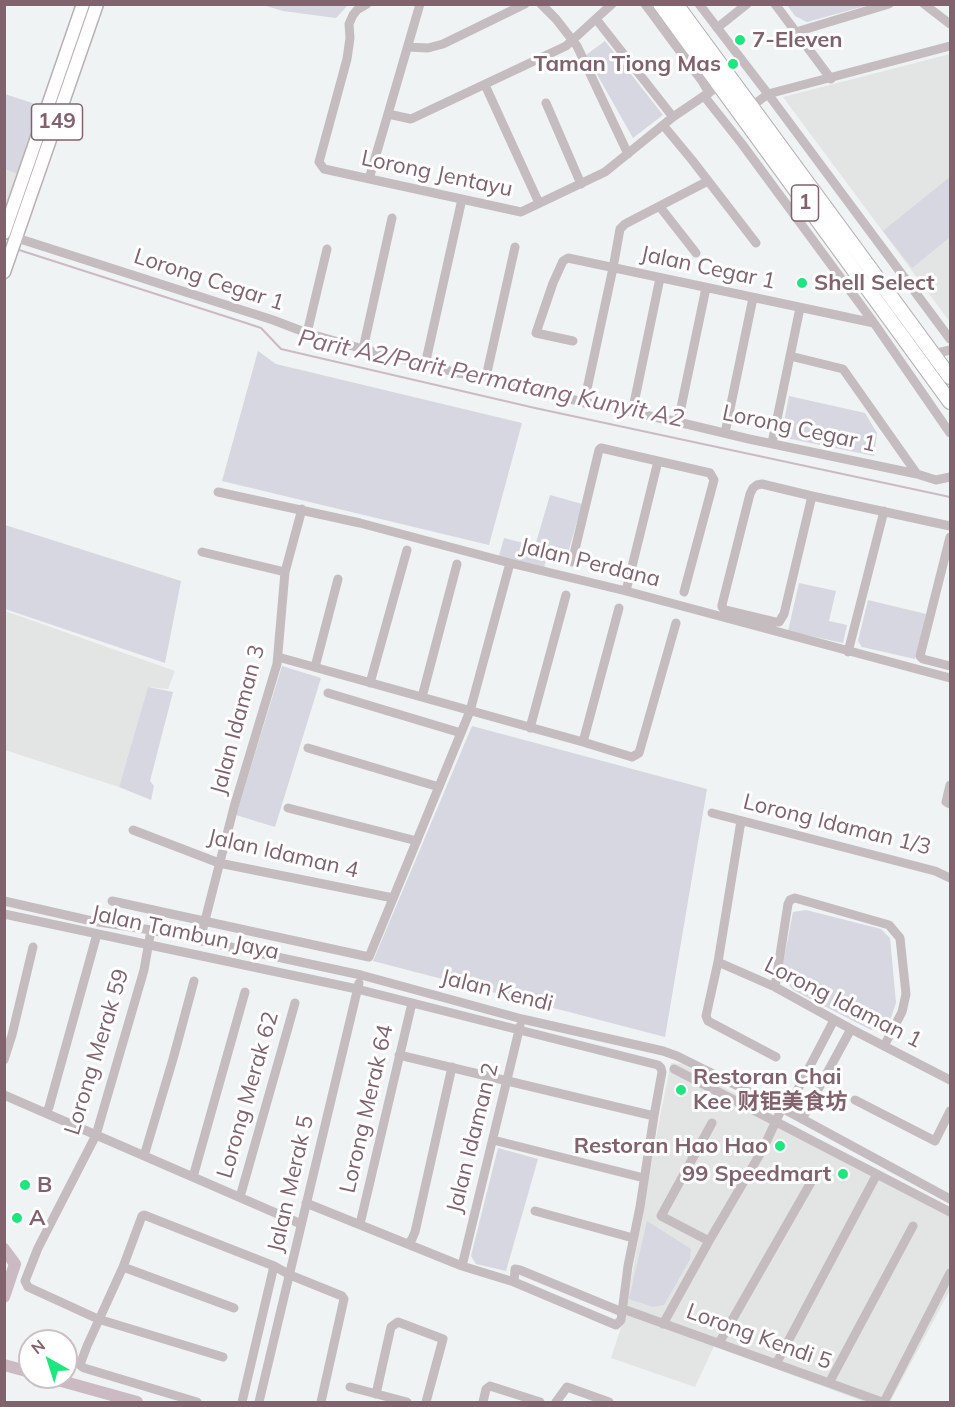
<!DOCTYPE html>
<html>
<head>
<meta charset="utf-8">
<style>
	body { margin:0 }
	#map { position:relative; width:955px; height:1407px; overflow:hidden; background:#eff3f4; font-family:Mulish,sans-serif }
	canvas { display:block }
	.frame { position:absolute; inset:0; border:6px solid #82626c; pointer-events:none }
	.north { position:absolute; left:18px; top:1329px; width:60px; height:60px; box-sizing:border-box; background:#fff; border:2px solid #cdc0c4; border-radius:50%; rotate:321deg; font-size:16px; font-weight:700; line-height:24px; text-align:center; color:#82626c }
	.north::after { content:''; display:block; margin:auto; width:21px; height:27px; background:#1ce77f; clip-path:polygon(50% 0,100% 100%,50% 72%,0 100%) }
</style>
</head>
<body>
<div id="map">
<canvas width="955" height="1407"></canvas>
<div class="frame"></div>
<div class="north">N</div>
</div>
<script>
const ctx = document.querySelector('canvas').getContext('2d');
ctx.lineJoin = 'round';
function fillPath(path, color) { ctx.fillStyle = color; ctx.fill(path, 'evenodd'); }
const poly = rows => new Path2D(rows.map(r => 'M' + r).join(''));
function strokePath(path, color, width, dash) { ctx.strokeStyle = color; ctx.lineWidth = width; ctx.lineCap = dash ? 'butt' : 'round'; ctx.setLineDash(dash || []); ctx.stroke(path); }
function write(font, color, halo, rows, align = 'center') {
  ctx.font = font + ' Mulish,"Noto Sans SC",sans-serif'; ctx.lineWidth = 6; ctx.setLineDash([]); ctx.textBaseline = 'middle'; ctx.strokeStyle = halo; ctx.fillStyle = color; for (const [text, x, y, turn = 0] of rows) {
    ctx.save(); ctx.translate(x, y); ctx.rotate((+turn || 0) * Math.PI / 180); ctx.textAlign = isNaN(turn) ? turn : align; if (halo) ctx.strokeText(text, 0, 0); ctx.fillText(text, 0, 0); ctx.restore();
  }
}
fillPath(poly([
	[950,54,950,322,783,97],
	[5,169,17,174,5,215],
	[5,611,175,671,168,689,148,687,119,787,5,750],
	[671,1063,682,1064,950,1212,950,1290,890,1402,865,1402,714,1346,695,1387,611,1358,625,1315,660,1116]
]), '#e3e4e4');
fillPath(poly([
	[865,4,865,6,807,22,795,16,787,5],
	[263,5,348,5,336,18,283,11],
	[605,41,663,115,633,138,586,55],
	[5,94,41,106,17,174,5,169],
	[950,177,950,237,912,268,883,231],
	[258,351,276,364,522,423,489,545,222,481],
	[789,396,865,413,877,433,874,456,781,437],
	[550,495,582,504,568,553,549,548,544,568,499,556,504,538,535,546],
	[5,525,181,581,165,663,5,609],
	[799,583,836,591,829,621,847,625,843,643,788,631],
	[868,600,926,614,915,659,862,647,858,641],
	[282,666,321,678,275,827,236,815],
	[148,687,173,692,150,781,154,786,151,800,119,787],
	[472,726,707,789,665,1037,373,961],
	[806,910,881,929,890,938,896,1003,889,1023,871,1030,793,990,781,974,793,912],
	[498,1148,538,1159,506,1271,476,1264,471,1256],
	[647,1221,691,1249,690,1259,664,1305,653,1307,629,1299]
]), '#d6d7e0');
strokePath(poly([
	[16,249,246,323,261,328,281,349,535,408,950,497]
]), '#cbbac2', 2);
strokePath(poly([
	[4,1249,15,1264,4,1297],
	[4,1365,30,1372],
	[47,1377,137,1402]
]), '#cbbac2', 12);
const major = poly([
	[4,233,83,4],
	[4,272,97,4]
]);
const highway = poly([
	[660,4,950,402],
	[676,4,950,377]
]);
strokePath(major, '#b9b0b3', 15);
strokePath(highway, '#b7b0b2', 16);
strokePath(poly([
	[367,4,357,10,353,15,349,24,350,38,347,59,319,162,324,169,521,212,605,172,673,117,720,85],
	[541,4,556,19,577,46,628,154],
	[645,4,702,81,709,93],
	[699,4,768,94,950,339],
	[775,4,831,79],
	[924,4,950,24],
	[596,19,673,117],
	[717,28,747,4],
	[796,32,889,4],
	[408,47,428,48,443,44,525,4],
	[485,85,539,203],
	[704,96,742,144,874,323,950,433],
	[546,103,581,184],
	[752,106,768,94,950,46],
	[388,114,411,119,566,46,612,4],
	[663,125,692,160,756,243],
	[369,179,420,4],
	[660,207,696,253],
	[17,238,273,320,307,333,363,349,458,373,486,377,513,387,678,422,749,439,917,474,936,480,950,477],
	[307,333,327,249],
	[573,341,536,333,553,283,563,261,568,258,874,323],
	[363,349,392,218],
	[933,354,950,350],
	[790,356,843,369,917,474],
	[425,365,462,199],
	[486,377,515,247],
	[584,403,613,268,620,229,625,224,708,181],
	[632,413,660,278],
	[678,422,706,288],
	[725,433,753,298],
	[772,443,800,308],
	[218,492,360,523,510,563,626,591,950,678],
	[812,496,784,614,779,622,775,622,725,610,722,607,722,605,750,494,753,488,757,485,762,484,812,496,950,526],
	[950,537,920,656,923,659,950,666],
	[202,552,285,572],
	[572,562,599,450,601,448,710,473,714,480,684,592],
	[626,591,658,461],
	[848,652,884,511],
	[278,657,583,742,632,757,639,753,676,623],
	[315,667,338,579],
	[370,683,407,550],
	[328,693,461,733],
	[422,697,457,564],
	[530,728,566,595],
	[583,742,619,608],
	[308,748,439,787],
	[950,785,946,802,950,804],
	[288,808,417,841],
	[712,813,935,871,950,878],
	[741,821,718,962,706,1016,708,1021,776,1057],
	[133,830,219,863,393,898],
	[4,901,92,921,151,930,361,975,522,1019,663,1051,677,1056,782,1108,950,1199],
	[112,901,369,957,470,711,510,563],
	[4,914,357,989,658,1065,661,1068,662,1072,654,1116,640,1207,628,1266,621,1320,616,1325,514,1282,462,1266,306,1203],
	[151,930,144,970,96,1135,38,1248,25,1281,28,1287,98,1319,223,1357],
	[200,940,234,807,277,664,285,572,302,509],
	[718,962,775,987,851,1029,950,1080],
	[775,987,788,904,790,900,795,898,889,925,900,938,906,994,902,1012,884,1046],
	[399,1055,654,1116],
	[4,1060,12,1035,33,947],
	[674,1069,950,1212],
	[4,1095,301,1224],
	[855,1100,935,1141,950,1111],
	[787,1110,834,1020],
	[46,1113,49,1107,97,934],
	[802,1119,851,1029],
	[493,1140,644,1178],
	[144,1156,173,1059,194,981],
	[193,1177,245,992],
	[240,1197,295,1003],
	[535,1211,633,1238],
	[360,1224,412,1003],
	[709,1241,661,1216,712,1123],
	[408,1244,412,1239,415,1232,452,1067],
	[462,1266,520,1026],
	[123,1267,234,1308],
	[514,1282,515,1269,520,1270,622,1312],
	[623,1309,882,1402],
	[663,1324,709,1241,763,1149,782,1108],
	[719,1343,814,1177],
	[776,1364,877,1174],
	[829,1383,913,1226],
	[350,1387,407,1402],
	[376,1394,391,1327,398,1322,443,1339,426,1402],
	[197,1402,84,1368,81,1366,81,1362,87,1346,123,1267,142,1216,144,1215,274,1266,290,1275,342,1296,344,1299,321,1402],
	[242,1402,274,1266],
	[259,1402,359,983],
	[483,1402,486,1389,490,1386,540,1402],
	[556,1402,567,1387,609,1402],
	[884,1402,950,1273]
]), '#c5bcbf', 9);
strokePath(major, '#fff', 12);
strokePath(highway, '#fff', 14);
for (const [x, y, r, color] of [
	[740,40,6,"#1ce77f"],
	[733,64,6,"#1ce77f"],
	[802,283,6,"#1ce77f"],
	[681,1090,6,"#1ce77f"],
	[780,1146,6,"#1ce77f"],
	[843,1174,6,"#1ce77f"],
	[25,1185,6,"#1ce77f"],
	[17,1218,6,"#1ce77f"]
]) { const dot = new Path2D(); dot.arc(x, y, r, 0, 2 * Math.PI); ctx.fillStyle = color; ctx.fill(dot); strokePath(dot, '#fff', 2); }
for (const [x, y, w] of [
	[57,122,51],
	[805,203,27]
]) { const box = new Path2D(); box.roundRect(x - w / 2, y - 18, w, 36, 4.5); ctx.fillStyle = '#fff'; ctx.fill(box); strokePath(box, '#82626c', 1.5); }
write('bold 21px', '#82626c', null, [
	["149",57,122],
	["1",805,203]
]);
write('bold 22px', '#82626c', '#fff', [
	["7-Eleven",752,40],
	["Taman Tiong Mas",721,64,"right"],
	["Shell Select",814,283],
	["Restoran Chai",693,1077],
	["Kee 财钜美食坊",693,1102],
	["Restoran Hao Hao",768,1146,"right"],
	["99 Speedmart",831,1174,"right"],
	["B",37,1185],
	["A",29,1218]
], 'left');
write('22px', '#82626c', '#fff', [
	["Lorong Jentayu",437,174,12],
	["Jalan Cegar 1",708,268,12],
	["Lorong Cegar 1",209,280,18],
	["Lorong Cegar 1",799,429,12],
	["Jalan Perdana",590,563,14],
	["Jalan Idaman 3",238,720,-75],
	["Lorong Idaman 1/3",837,825,14],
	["Jalan Idaman 4",283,854,13],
	["Jalan Tambun Jaya",185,933,12],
	["Jalan Kendi",497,991,14],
	["Lorong Idaman 1",843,1003,27],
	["Lorong Merak 59",97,1052,-73],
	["Lorong Merak 62",248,1095,-74],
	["Lorong Merak 64",367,1109,-77],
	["Jalan Idaman 2",473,1138,-76],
	["Jalan Merak 5",291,1184,-77],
	["Lorong Kendi 5",759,1337,20]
]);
write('italic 24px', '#8d6779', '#fff', [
	["Parit A2/Parit Permatang Kunyit A2",491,379,12]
]);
</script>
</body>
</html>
